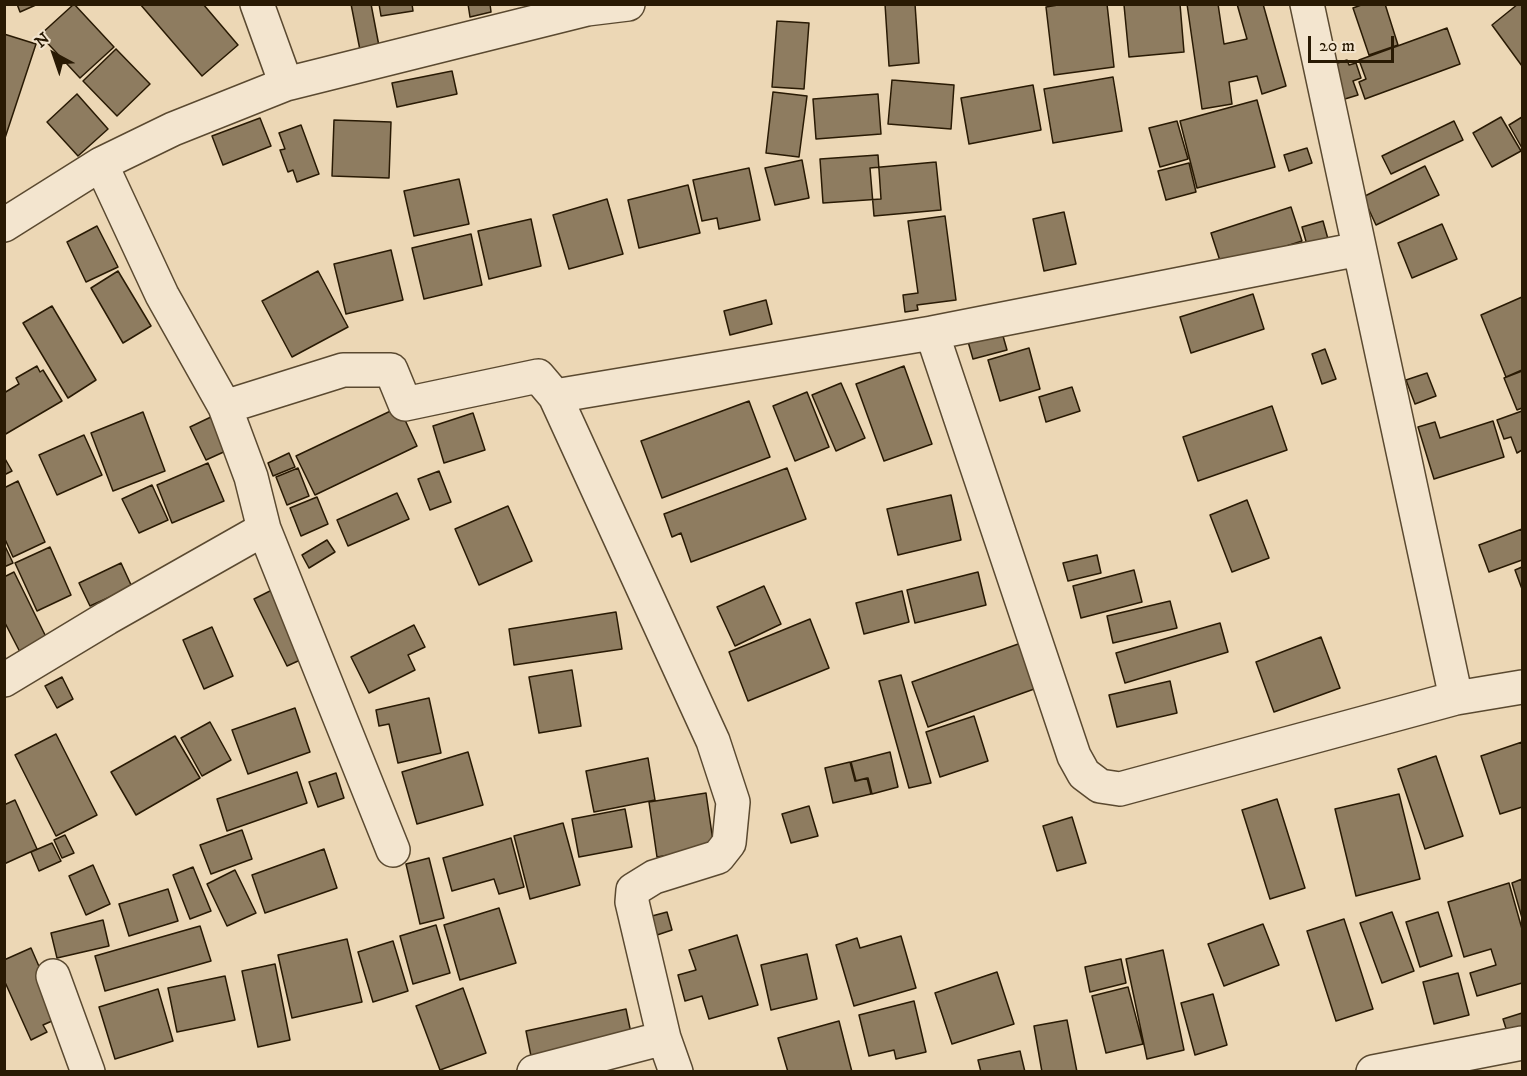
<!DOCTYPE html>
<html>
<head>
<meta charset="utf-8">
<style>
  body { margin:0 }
  #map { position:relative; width:1527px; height:1076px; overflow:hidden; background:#ecd7b5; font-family:"IM FELL DW Pica",serif }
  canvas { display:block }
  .frame { position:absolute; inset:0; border:6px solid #291a04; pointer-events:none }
  .north { position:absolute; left:24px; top:24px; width:60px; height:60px; -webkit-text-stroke:4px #f3e5cf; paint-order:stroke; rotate:320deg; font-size:16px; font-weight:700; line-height:24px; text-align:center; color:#291a04 }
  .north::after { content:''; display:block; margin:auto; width:21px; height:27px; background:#291a04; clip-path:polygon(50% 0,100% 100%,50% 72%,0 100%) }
  .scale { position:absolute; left:1308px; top:36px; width:86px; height:27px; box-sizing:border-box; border:3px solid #291a04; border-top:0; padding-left:8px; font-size:18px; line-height:21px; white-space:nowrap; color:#291a04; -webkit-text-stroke:4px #f3e5cf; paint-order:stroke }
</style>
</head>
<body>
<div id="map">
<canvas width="1527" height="1076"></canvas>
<div class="frame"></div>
<div class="north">N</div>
<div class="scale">20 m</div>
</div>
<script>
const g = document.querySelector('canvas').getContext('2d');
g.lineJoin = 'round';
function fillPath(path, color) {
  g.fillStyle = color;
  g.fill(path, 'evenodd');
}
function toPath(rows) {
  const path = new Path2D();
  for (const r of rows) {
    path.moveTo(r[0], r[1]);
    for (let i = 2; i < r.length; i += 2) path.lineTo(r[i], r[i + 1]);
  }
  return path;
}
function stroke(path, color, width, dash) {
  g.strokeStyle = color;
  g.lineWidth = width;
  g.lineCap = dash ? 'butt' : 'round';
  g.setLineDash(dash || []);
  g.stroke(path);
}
const building = toPath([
  [17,4,38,4,20,12,17,4],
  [74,4,114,47,80,78,40,35,74,4],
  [140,4,203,4,238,45,202,76,140,4],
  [351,4,371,4,379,46,360,50,351,4],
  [379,4,412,4,413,11,381,16,379,4],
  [468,4,490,4,491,12,470,17,468,4],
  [885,4,915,4,919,63,889,66,885,4],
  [1064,4,1107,4,1114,67,1054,75,1046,7,1064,4],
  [1180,4,1184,52,1129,57,1124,5,1180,4],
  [1187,4,1218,4,1224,44,1247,39,1237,4,1263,4,1286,86,1262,94,1257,76,1229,82,1232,104,1202,109,1187,4],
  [1364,4,1385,4,1398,45,1369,55,1353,8,1364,4],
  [1518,4,1522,4,1522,66,1492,25,1518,4],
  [777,21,809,23,804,89,772,87,777,21],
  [1447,28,1460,64,1365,99,1359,82,1366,79,1359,60,1447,28],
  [4,34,36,44,4,141,4,34],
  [116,49,150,84,117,116,83,81,116,49],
  [1347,60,1349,65,1356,63,1361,78,1353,81,1358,95,1335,102,1325,67,1347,60],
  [452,71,457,94,397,107,392,83,452,71],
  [1113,77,1122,131,1053,143,1044,89,1113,77],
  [892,80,954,85,951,129,888,124,892,80],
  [1033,85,1041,130,969,144,961,98,1033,85],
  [773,92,807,96,799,157,766,153,773,92],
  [77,94,108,129,78,156,47,122,77,94],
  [878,94,881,134,816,139,813,99,878,94],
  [1257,100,1275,167,1197,188,1180,121,1257,100],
  [1501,117,1521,151,1492,167,1473,133,1501,117],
  [1522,117,1522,148,1509,125,1522,117],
  [260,118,271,146,223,165,212,136,260,118],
  [334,120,391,122,389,178,332,176,334,120],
  [1177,121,1188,159,1160,167,1149,128,1177,121],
  [1454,121,1463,140,1391,174,1382,156,1454,121],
  [301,125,319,174,297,182,293,170,288,172,280,150,285,149,279,133,301,125],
  [1307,148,1312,163,1289,171,1284,155,1307,148],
  [878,155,881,199,823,203,820,159,878,155],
  [802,160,809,198,775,205,765,168,802,160],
  [936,162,941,210,874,216,870,168,936,162],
  [1189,163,1196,192,1166,200,1158,171,1189,163],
  [1425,166,1439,195,1376,225,1363,197,1425,166],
  [749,168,760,220,719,229,717,218,702,221,693,180,749,168],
  [459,179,469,224,414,236,404,191,459,179],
  [688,185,700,233,639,248,628,200,688,185],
  [607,199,623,254,569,269,553,215,607,199],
  [1291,207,1302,241,1222,267,1211,233,1291,207],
  [1064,212,1076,264,1044,271,1033,219,1064,212],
  [945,216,956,300,917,305,918,310,905,312,903,295,918,293,908,221,945,216],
  [531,219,541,266,489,279,478,231,531,219],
  [1323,221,1328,239,1307,245,1302,227,1323,221],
  [1442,224,1457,259,1412,278,1398,243,1442,224],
  [97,226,118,267,86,282,67,242,97,226],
  [471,234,482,285,424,299,412,248,471,234],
  [391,250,403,300,346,314,334,264,391,250],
  [118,271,151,326,123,343,91,288,118,271],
  [318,271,348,327,292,357,262,301,318,271],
  [1253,294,1264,329,1191,353,1180,317,1253,294],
  [1522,297,1522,370,1506,377,1481,315,1522,297],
  [766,300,772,324,730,335,724,311,766,300],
  [52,306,96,380,68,398,23,323,52,306],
  [1001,329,1007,350,973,359,967,338,1001,329],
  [1029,348,1040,389,1000,401,988,360,1029,348],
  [1325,349,1336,379,1322,384,1312,354,1325,349],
  [37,366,40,372,43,370,62,401,4,435,4,393,19,384,16,378,37,366],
  [904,366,932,444,884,461,856,384,904,366],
  [1522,371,1522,408,1517,410,1504,378,1522,371],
  [1427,373,1436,396,1415,404,1406,380,1427,373],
  [841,383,865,438,836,451,812,395,841,383],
  [1072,387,1080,411,1046,422,1039,397,1072,387],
  [807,392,829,447,795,461,773,406,807,392],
  [749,401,770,457,662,498,641,441,749,401],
  [1272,406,1287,450,1198,481,1183,437,1272,406],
  [399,407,417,446,315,495,296,456,399,407],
  [1522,411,1522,450,1517,453,1511,437,1504,439,1497,420,1522,411],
  [143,412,165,471,113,491,91,433,143,412],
  [473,413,485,450,444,463,433,426,473,413],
  [213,416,228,450,206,460,190,427,213,416],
  [1493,421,1504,457,1434,479,1418,427,1435,422,1440,438,1493,421],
  [84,435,102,475,57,495,39,455,84,435],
  [289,453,295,467,273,476,268,463,289,453],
  [4,457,12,471,4,475,4,457],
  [208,463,224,501,172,523,157,485,208,463],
  [298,468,309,496,287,505,276,477,298,468],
  [787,468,806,519,691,562,681,533,672,537,664,514,787,468],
  [439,471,451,502,430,510,418,479,439,471],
  [18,481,45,542,13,557,4,537,4,488,18,481],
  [152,485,168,520,139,533,122,499,152,485],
  [397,493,409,519,348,546,337,520,397,493],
  [951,495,961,540,898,555,887,509,951,495],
  [317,497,328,524,301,536,290,508,317,497],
  [1247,500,1269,558,1232,572,1210,515,1247,500],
  [508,506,532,561,479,585,455,529,508,506],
  [1522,529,1522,560,1489,572,1479,545,1522,529],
  [327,540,335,552,309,568,302,555,327,540],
  [4,544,13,563,4,567,4,544],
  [50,547,71,595,37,611,15,563,50,547],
  [1097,555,1101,573,1068,581,1063,563,1097,555],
  [121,563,132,587,90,606,79,583,121,563],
  [1522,567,1522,589,1515,570,1522,567],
  [1134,570,1142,602,1081,618,1073,586,1134,570],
  [14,572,48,641,21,654,4,621,4,577,14,572],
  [978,572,986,605,915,623,907,590,978,572],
  [764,586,781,624,735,646,717,607,764,586],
  [276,588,309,656,287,666,254,599,276,588],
  [902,591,909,622,864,634,856,603,902,591],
  [1170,601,1177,628,1113,643,1107,616,1170,601],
  [616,612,622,649,514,665,509,629,616,612],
  [810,619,829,668,748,701,729,652,810,619],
  [1220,623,1228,652,1125,683,1116,653,1220,623],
  [414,625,425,647,408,655,415,670,369,693,351,657,414,625],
  [212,627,233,676,204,689,183,640,212,627],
  [1321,637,1340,688,1274,712,1256,662,1321,637],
  [1021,643,1037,688,928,727,912,682,1021,643],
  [572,670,581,726,539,733,529,677,572,670],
  [901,675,931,783,909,788,879,681,901,675],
  [62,677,73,699,57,708,45,686,62,677],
  [1170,681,1177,713,1117,727,1109,695,1170,681],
  [429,698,441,753,398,763,389,724,379,726,376,710,429,698],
  [295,708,310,752,248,774,232,730,295,708],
  [974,716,988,761,940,777,926,732,974,716],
  [210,722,231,760,202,776,181,738,210,722],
  [56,734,97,815,56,836,15,755,56,734],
  [175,736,200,778,136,815,111,772,175,736],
  [1522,742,1522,807,1500,814,1481,756,1522,742],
  [468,752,483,805,417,824,402,772,468,752],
  [890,752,898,787,872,794,868,778,856,781,851,762,890,752],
  [1436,756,1463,836,1425,849,1398,769,1436,756],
  [648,758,655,800,594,812,586,771,648,758],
  [850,762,855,781,867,778,871,794,833,803,825,768,850,762],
  [297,772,307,803,227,831,217,799,297,772],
  [336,773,344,798,318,807,309,782,336,773],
  [706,793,714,848,657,857,649,802,706,793],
  [1399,794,1420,879,1356,896,1335,809,1399,794],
  [1277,799,1305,888,1270,899,1242,810,1277,799],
  [15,800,37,849,4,864,4,805,15,800],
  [809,806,818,836,791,843,782,814,809,806],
  [625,809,632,847,579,857,572,819,625,809],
  [1072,817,1086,863,1057,871,1043,826,1072,817],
  [563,823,580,885,530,899,514,836,563,823],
  [242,830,252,859,211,874,200,845,242,830],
  [65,835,74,853,62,858,54,840,65,835],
  [511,838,524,887,499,894,494,879,452,891,443,858,511,838],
  [52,843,61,861,39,871,31,852,52,843],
  [324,849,337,888,265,913,252,875,324,849],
  [429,858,444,918,420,924,406,864,429,858],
  [93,865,110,904,86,915,69,876,93,865],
  [193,867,211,911,190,919,173,875,193,867],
  [235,870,256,913,227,926,207,884,235,870],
  [1522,879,1522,918,1512,883,1522,879],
  [1509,883,1522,929,1522,983,1477,996,1470,973,1496,965,1491,949,1464,957,1448,902,1509,883],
  [168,889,178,921,129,936,119,904,168,889],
  [499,908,516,963,460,980,444,925,499,908],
  [667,912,672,930,657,935,652,916,667,912],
  [1392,912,1414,971,1382,983,1360,923,1392,912],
  [1438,912,1452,956,1420,967,1406,922,1438,912],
  [1344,919,1373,1009,1336,1021,1307,931,1344,919],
  [103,920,109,946,57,958,51,933,103,920],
  [1263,924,1279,965,1224,986,1208,944,1263,924],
  [436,925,450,973,413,984,400,936,436,925],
  [200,926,211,961,105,991,95,956,200,926],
  [737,935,758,1005,709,1019,702,996,685,1001,678,975,696,970,689,950,737,935],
  [901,936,916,988,854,1006,836,945,857,938,860,948,901,936],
  [347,939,362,1002,292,1018,278,955,347,939],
  [393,941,408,991,373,1002,358,952,393,941],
  [31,948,61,1017,43,1025,47,1032,31,1040,4,980,4,960,31,948],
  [1163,950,1184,1050,1147,1059,1126,959,1163,950],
  [807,954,817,999,771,1010,761,965,807,954],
  [1121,959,1126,983,1090,992,1085,967,1121,959],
  [275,964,290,1040,258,1047,242,971,275,964],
  [997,972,1014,1024,952,1044,935,993,997,972],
  [1458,973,1469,1015,1434,1024,1423,982,1458,973],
  [225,976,235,1020,177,1032,168,988,225,976],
  [1128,987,1143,1044,1106,1053,1092,996,1128,987],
  [463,988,486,1053,440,1070,416,1006,463,988],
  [158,989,173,1041,115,1059,99,1007,158,989],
  [1213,994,1227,1045,1195,1055,1181,1003,1213,994],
  [914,1001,926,1052,896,1059,894,1050,869,1056,859,1015,914,1001],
  [626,1009,631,1033,531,1056,526,1031,626,1009],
  [1522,1013,1522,1030,1508,1035,1503,1019,1522,1013],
  [1067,1020,1077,1072,1042,1072,1034,1026,1067,1020],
  [839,1021,852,1072,788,1072,778,1038,839,1021],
  [1020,1051,1025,1072,981,1072,978,1060,1020,1051]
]);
fillPath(building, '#8e7c60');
stroke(building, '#291a04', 1.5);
const minor = toPath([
  [257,4,286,84],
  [1307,4,1456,698],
  [101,164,162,295,225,407,251,477,264,529,393,850],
  [4,225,101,164,173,129,286,84,587,9,628,4],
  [1359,249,932,333,1074,756,1084,774,1100,786,1120,789,1456,698,1522,687],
  [555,396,932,333],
  [225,407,343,370,391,370,405,404,538,376,555,396,713,741,733,802,729,843,718,857,654,877,633,890,632,902,664,1038,676,1072],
  [4,680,107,618,264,529],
  [53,976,88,1072],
  [534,1072,664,1038],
  [1373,1072,1522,1043]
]);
stroke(minor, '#5a4930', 36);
stroke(minor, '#f3e5cf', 33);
</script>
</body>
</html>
